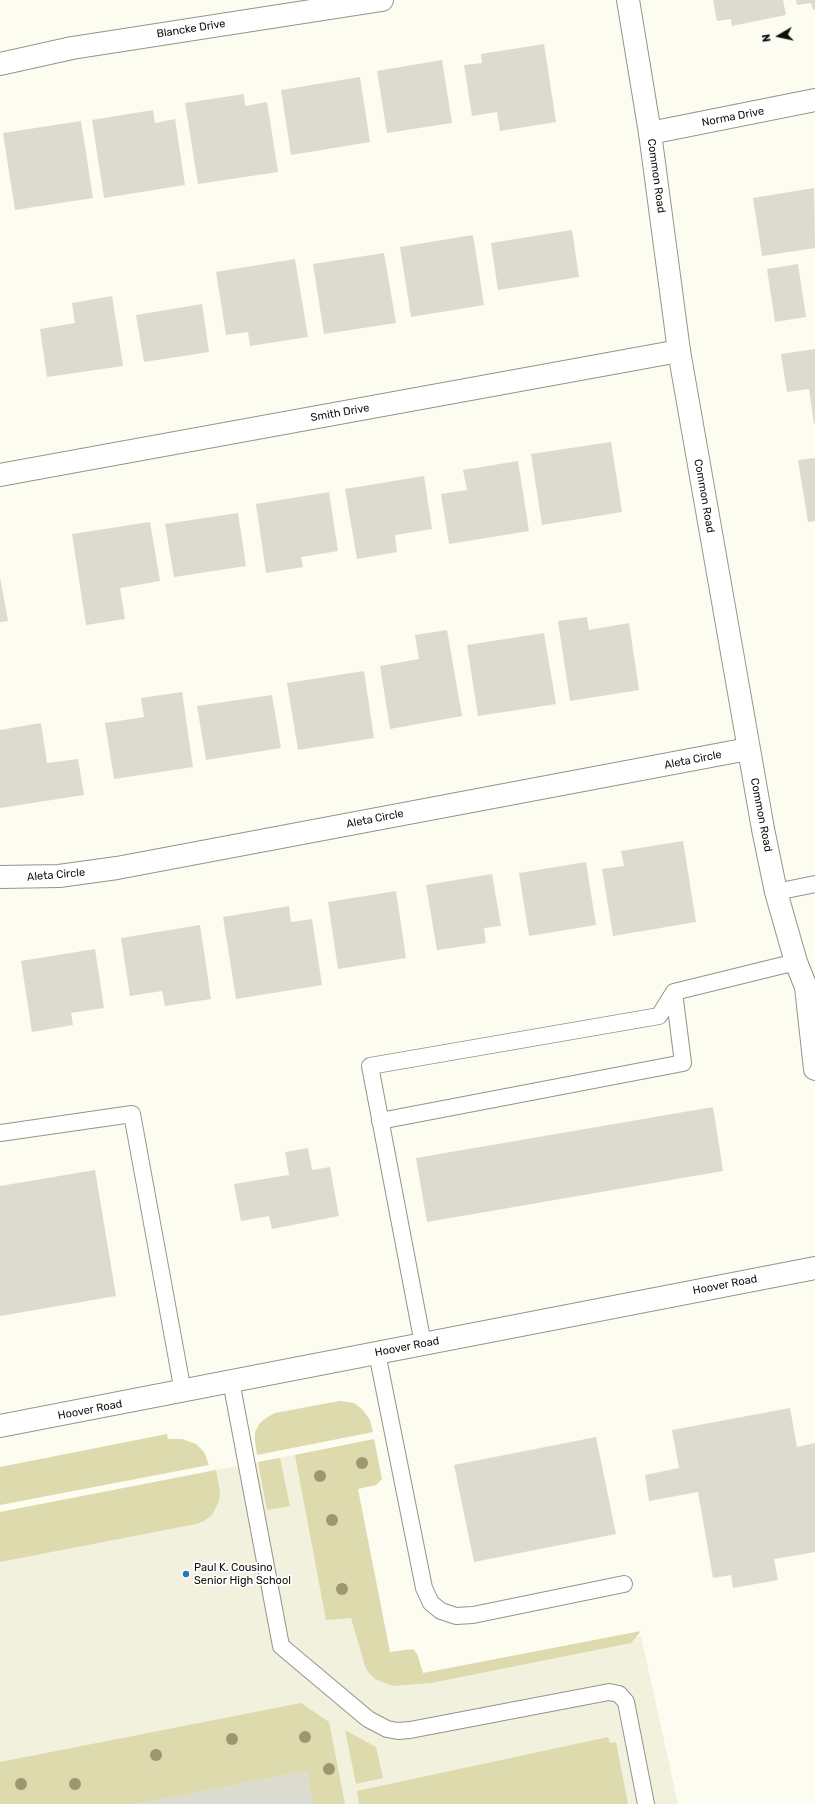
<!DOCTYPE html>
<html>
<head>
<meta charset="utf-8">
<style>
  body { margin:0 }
  #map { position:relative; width:815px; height:1804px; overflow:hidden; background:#fcfcf0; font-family:Rubik,sans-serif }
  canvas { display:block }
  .north { position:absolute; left:759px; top:16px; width:40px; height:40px; -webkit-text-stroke:3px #fff; paint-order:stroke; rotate:261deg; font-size:11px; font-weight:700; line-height:16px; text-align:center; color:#0f0f0b }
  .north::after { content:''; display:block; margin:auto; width:14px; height:18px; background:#0f0f0b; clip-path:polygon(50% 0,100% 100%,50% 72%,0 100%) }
</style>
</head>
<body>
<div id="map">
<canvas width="815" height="1804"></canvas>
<div class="north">N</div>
</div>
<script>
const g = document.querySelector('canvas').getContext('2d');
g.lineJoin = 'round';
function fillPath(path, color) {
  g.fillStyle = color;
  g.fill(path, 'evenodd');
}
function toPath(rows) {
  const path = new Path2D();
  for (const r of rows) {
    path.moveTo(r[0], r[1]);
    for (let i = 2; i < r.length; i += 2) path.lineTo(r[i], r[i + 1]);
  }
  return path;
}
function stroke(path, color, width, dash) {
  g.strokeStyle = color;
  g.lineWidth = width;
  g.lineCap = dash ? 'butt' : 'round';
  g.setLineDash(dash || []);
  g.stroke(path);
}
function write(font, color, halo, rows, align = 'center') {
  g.font = font + ' Rubik,sans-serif';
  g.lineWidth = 3.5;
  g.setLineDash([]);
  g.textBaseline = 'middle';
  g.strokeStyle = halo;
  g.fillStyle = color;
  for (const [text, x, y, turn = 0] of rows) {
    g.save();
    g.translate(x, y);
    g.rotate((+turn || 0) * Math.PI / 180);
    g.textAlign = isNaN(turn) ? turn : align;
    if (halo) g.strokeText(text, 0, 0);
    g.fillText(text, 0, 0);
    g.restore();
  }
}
fillPath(toPath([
  [346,1445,394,1683,641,1636,678,1804,0,1804,0,1512]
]), '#f2f1de');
fillPath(toPath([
  [339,1401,354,1403,363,1410,370,1420,373,1432,257,1455,255,1441,255,1432,259,1424,266,1418,275,1413],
  [167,1434,168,1439,182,1439,196,1444,204,1452,209,1465,0,1505,0,1467],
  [374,1439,382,1479,376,1485,358,1489,390,1652,413,1649,417,1654,423,1673,641,1631,631,1643,431,1683,393,1686,375,1679,369,1673,365,1666,351,1618,326,1620,295,1455],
  [280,1458,290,1506,267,1510,258,1462],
  [216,1470,220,1492,219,1501,212,1515,204,1521,196,1524,0,1562,0,1512],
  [301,1703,329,1722,345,1804,313,1804,306,1771,136,1804,0,1804,0,1762],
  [345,1730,376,1747,383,1778,356,1784],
  [608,1737,610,1743,616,1742,628,1804,359,1804,357,1791]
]), '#dddaae');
fillPath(toPath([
  [713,0,783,0,786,15,732,26,731,19,717,21],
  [796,0,815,0,815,9,813,10,811,3,797,5],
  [544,44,556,122,500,131,497,112,472,116,464,65,482,63,481,54],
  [442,60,452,123,387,133,377,71],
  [360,77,370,142,291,155,281,90],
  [244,94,245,106,267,102,278,172,198,184,185,103],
  [153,110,155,123,175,119,185,185,104,198,92,120],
  [81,121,93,198,15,210,3,133],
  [814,188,815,248,762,256,753,198],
  [572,230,579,277,498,290,491,243],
  [473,235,484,305,411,317,400,247],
  [384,253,396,323,324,334,313,264],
  [295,259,308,337,250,346,248,332,226,335,216,272],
  [798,264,806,317,775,322,767,269],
  [112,296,123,366,47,377,40,329,75,323,72,303],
  [202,304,209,352,144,362,136,315],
  [815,349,815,424,814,424,809,389,787,392,781,354],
  [611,442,622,512,542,525,531,454],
  [815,458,815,521,808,522,798,460],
  [518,461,529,531,449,544,441,494,467,490,463,470],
  [424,476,432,529,395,535,397,552,357,559,345,489],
  [329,492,338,551,301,557,303,567,266,573,256,504],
  [238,513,246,566,174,577,165,524],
  [150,522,160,581,120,588,125,619,86,625,72,534],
  [0,577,8,621,0,622],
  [587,617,589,630,629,623,639,690,570,701,558,621],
  [447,630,462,716,390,729,380,666,419,659,415,635],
  [544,633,556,704,478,716,467,645],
  [364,671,374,738,298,750,287,683],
  [182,692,193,767,114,779,105,723,144,717,141,698],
  [272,695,281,748,206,760,197,706],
  [41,723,47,763,78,759,84,795,0,808,0,730],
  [683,841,696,922,613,936,602,869,624,866,621,851],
  [586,862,596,925,529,936,519,873],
  [492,874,501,926,484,928,486,943,437,950,426,885],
  [396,891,406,958,338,969,328,902],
  [289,906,291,922,312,919,322,985,236,999,223,917],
  [200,925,211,999,165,1006,162,991,130,996,121,938],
  [95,949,104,1008,71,1013,73,1025,32,1032,21,961],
  [713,1107,723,1171,427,1222,416,1158],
  [308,1148,312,1170,330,1167,339,1216,272,1229,269,1216,241,1221,234,1184,289,1175,285,1152],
  [95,1170,116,1296,0,1316,0,1186],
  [790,1408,797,1447,815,1443,815,1552,774,1559,778,1580,733,1588,731,1575,713,1578,698,1492,649,1501,645,1475,679,1468,672,1430],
  [596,1437,616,1534,474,1562,454,1465],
  [306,1771,313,1804,141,1804,140,1803]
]), '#dcdbd0');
const lane = toPath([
  [776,892,815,884],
  [380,1121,683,1063,674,992],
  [0,1133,132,1114,183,1392],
  [423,1344,370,1066,659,1016,674,992,796,962],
  [377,1353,424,1588,431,1603,441,1611,456,1616,473,1615,624,1584],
  [231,1381,281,1646,368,1719,387,1729,398,1731,410,1730,609,1692,619,1694,626,1702,646,1804]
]);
const street = toPath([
  [0,64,72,48,382,0],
  [650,133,815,100],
  [0,475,679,351],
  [0,877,59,876,117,868,748,749]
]);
const secondary = toPath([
  [628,0,650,133,679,351,763,829,776,892,796,962,806,987,815,1001],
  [806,987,815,1069],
  [0,1426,815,1268]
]);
stroke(lane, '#949489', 18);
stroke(street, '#949489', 24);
stroke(secondary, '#949489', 24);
stroke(lane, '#fff', 16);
stroke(street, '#fff', 22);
stroke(secondary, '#fff', 22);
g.fillStyle = '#9c986d';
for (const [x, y] of [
  [362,1463],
  [320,1476],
  [332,1520],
  [342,1589],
  [305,1737],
  [232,1739],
  [156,1755],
  [329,1769],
  [21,1784],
  [75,1784]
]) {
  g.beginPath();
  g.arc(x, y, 6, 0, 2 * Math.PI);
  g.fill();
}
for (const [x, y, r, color] of [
  [186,1574,4,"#2b72c3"]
]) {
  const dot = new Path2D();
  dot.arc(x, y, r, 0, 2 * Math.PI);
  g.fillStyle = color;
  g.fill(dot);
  stroke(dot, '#fff', 1.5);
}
write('11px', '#0f0f0b', '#fff', [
  ["Blancke Drive",191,29,-9],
  ["Norma Drive",733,117,-11],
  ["Common Road",656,176,82],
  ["Smith Drive",340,413,-10],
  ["Common Road",704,496,80],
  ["Aleta Circle",693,760,-11],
  ["Common Road",761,815,79],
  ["Aleta Circle",375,819,-11],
  ["Aleta Circle",56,875,-5],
  ["Hoover Road",725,1285,-11],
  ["Hoover Road",407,1347,-11],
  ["Hoover Road",90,1410,-11]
]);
write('11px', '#0f0f0b', '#fff', [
  ["Paul K. Cousino",194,1568],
  ["Senior High School",194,1581]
], 'left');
</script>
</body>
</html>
